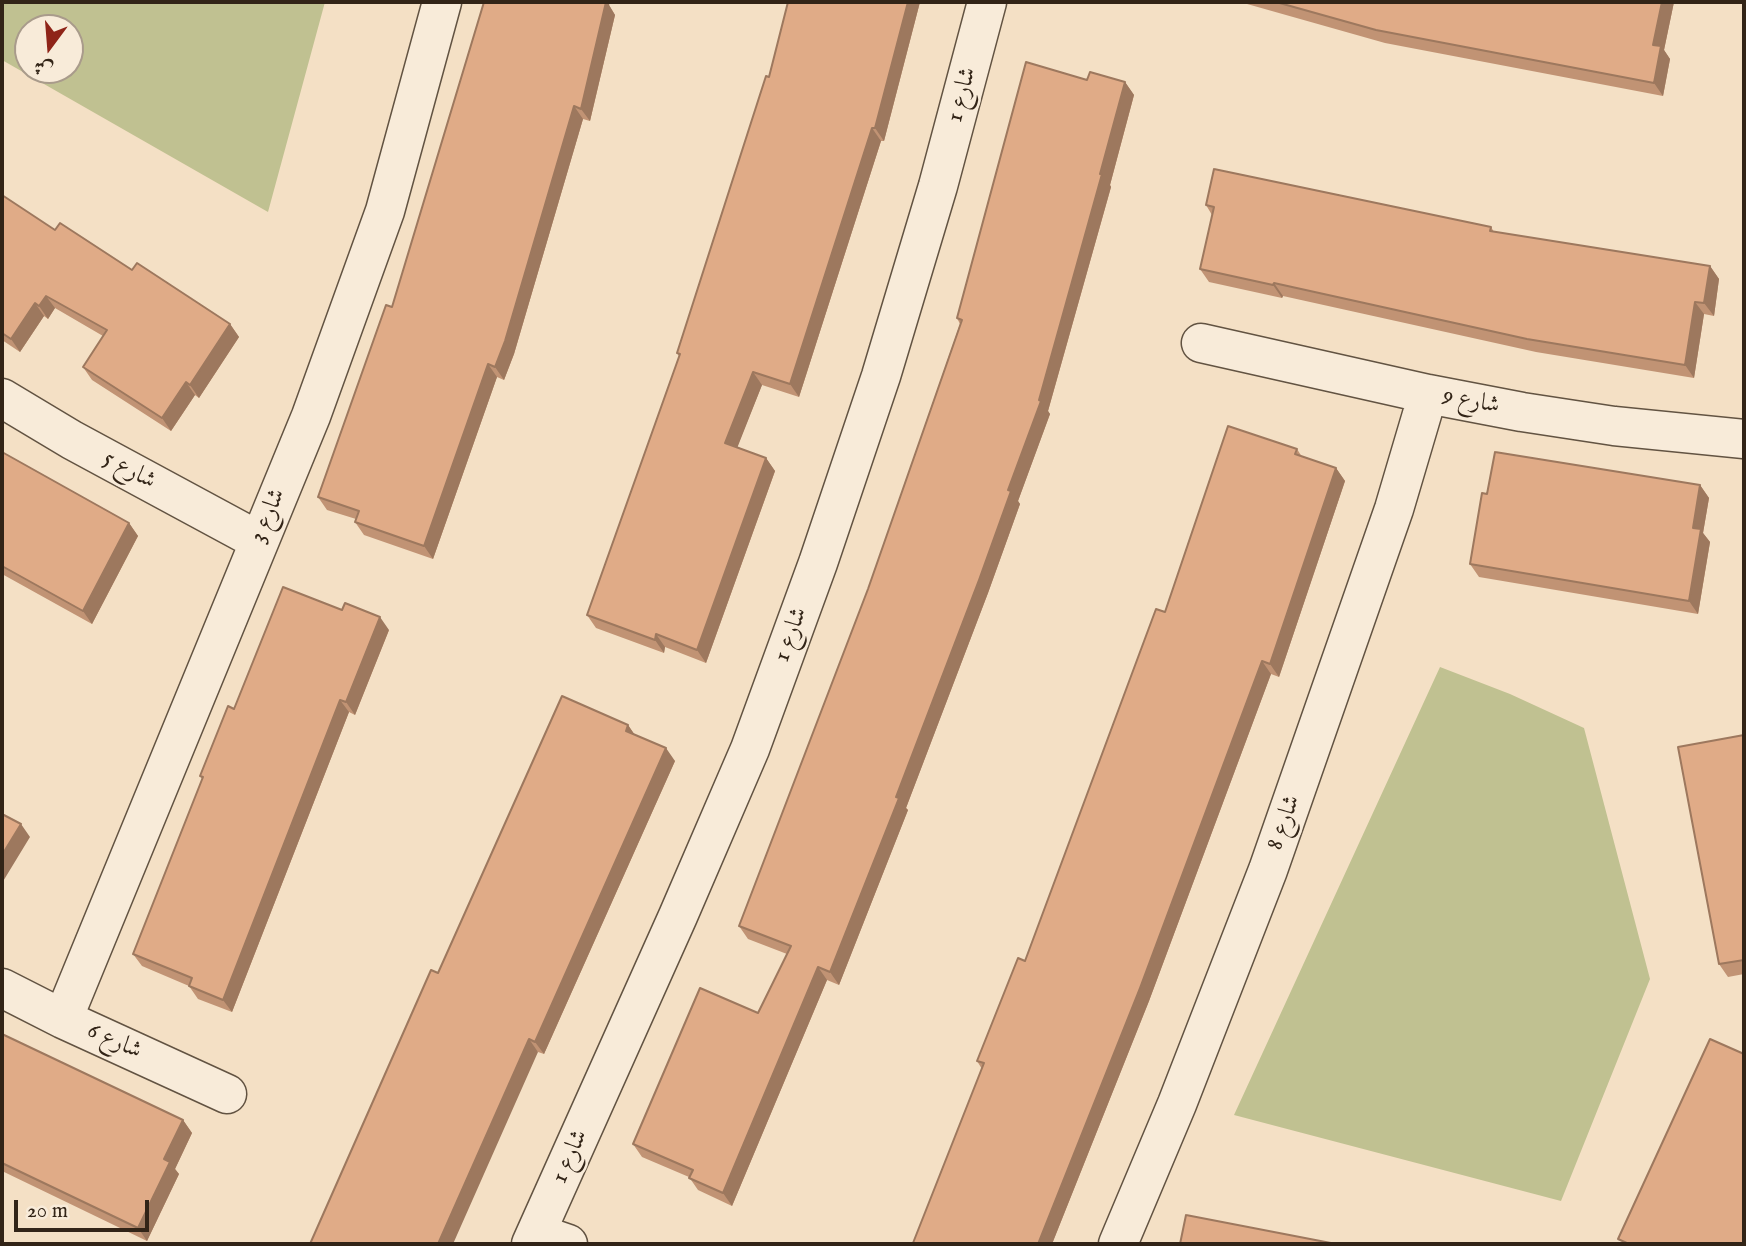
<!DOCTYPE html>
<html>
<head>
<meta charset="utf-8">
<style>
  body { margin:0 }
  #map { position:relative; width:1746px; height:1246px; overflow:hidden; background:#f4e0c5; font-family:"IM FELL English",Amiri,serif }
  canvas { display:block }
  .frame { position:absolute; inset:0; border:4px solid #322417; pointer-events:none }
  .north { position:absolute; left:14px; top:14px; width:70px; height:70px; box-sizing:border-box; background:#f8ebd9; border:2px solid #a99b8b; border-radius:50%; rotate:196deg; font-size:19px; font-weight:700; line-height:28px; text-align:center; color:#322417 }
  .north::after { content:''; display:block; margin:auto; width:24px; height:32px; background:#8f2418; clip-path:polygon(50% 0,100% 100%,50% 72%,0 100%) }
  .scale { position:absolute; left:14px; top:1200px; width:135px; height:32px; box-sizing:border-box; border:4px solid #322417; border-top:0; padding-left:9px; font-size:21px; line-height:24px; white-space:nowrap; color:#322417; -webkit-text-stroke:5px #f8ebd9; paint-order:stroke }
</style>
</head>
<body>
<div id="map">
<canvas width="1746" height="1246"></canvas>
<div class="frame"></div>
<div class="north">ش</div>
<div class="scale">20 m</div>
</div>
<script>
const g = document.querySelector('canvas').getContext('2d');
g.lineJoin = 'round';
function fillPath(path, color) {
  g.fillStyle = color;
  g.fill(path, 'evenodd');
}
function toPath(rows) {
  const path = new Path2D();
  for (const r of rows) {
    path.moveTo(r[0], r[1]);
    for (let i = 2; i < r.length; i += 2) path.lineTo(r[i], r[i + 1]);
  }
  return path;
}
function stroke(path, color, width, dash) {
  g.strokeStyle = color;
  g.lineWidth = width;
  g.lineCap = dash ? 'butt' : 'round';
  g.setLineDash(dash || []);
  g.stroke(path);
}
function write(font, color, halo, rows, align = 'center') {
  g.font = font + ' "IM FELL English",Amiri,serif';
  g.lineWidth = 5;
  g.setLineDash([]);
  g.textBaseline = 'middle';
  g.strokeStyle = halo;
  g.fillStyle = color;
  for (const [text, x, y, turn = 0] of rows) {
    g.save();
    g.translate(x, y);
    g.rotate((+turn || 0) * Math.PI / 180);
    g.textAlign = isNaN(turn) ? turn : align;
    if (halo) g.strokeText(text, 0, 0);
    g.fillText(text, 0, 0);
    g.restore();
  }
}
fillPath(toPath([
  [2,2,325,2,268,212,2,60],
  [28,28,70,28,70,70,28,70],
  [1440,667,1510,694,1584,728,1650,979,1561,1201,1234,1115]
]), '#c0c191');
const minor = toPath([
  [1201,343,1428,394,1522,412,1614,426,1744,439],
  [2,398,72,440,259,541],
  [2,988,63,1019,227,1094],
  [63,1019,311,416,385,211,442,2],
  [536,1233,568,1244],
  [531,1244,678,916,750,749,818,563,881,376,938,186,987,2],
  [1118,1244,1177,1104,1268,870,1394,509,1428,394]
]);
stroke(minor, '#625342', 41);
stroke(minor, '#f8ebd9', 38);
fillPath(toPath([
  [788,2,920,2,884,141,881,141,799,397,762,385,737,447,766,458,775,471,706,663,665,647,664,653,596,628,587,615,679,356,677,353,769,77],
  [1240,2,1674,2,1664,50,1670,59,1663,96,1385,43],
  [609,5,615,15,590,121,583,119,514,354,504,380,497,377,433,559,364,535,355,522,356,519,327,510,318,497,392,307],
  [1087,80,1125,82,1134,95,1110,185,1111,187,1048,411,1050,414,1018,501,1020,504,988,593,906,808,908,810,839,985,827,980,732,1206,698,1190,689,1177,642,1157,633,1144,758,1013,787,954,748,939,739,926,868,589,960,324,957,318],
  [2,195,55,230,132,270,230,324,239,337,199,398,195,395,171,431,92,380,83,367,103,336,55,308,48,319,44,316,20,352,2,340],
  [1206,205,1491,227,1494,232,1710,266,1719,279,1714,316,1704,314,1694,378,1536,352,1283,296,1282,298,1209,282,1200,269,1212,215],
  [1297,449,1302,457,1336,468,1345,481,1279,677,1271,674,1149,1001,1052,1244,914,1244,913,1243,982,1069,977,1061,1025,961],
  [2,452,129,523,138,536,92,624,2,574],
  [1700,485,1709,498,1703,533,1710,542,1698,614,1479,577,1470,564,1487,494],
  [389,630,355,715,349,712,232,1012,198,999,189,986,142,966,133,954,202,779,200,776,234,709],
  [628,725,634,734,675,761,544,1054,538,1052,438,973],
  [1744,735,1744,974,1728,977,1719,964],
  [2,1034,183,1120,192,1133,175,1169,179,1174,147,1241,2,1171]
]), '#c19374');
fillPath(toPath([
  [600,2,610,2,609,5,615,15,590,121,581,109],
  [908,2,920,2,884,141,875,128],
  [1662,2,1674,2,1664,50,1670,59,1663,96,1654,83,1653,45],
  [1125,82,1134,95,1110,185,1111,187,1048,411,1050,414,1018,501,1020,504,988,593,906,808,908,810,839,985,830,972,896,797,1008,490,1039,400],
  [574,106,583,119,514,354,504,380,495,367],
  [872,128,881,141,799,397,790,384],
  [1710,266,1719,279,1714,316,1704,303],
  [1274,283,1283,296,1282,298,1273,285],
  [46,296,55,308,48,319,39,306],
  [1695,302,1704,314,1694,378,1685,365],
  [35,303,44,316,20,352,11,339],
  [230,324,239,337,199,398,190,385],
  [488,364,497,377,433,559,424,546],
  [753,372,762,385,734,456,725,443],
  [186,382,195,395,171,431,162,418],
  [766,458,775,471,706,663,697,650],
  [1336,468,1345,481,1279,677,1270,664],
  [1700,485,1709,498,1703,533,1710,542,1698,614,1689,601,1693,528],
  [129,523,138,536,92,624,83,611],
  [380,617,389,630,355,715,346,702],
  [656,634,665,647,664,653,655,640],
  [1262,661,1271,674,1149,1001,1052,1244,1038,1244],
  [340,700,349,712,232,1012,223,1000],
  [628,725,637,738,626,731],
  [666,748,675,761,544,1054,535,1042],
  [21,824,30,837,2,883,2,855],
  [818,967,827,980,732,1206,723,1193],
  [529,1039,538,1052,453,1244,438,1244],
  [183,1120,192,1133,175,1169,179,1174,147,1241,138,1228,164,1159]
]), '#9d785e');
const building = toPath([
  [484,2,606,2,581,109,574,106,505,341,495,367,488,364,424,546,355,522,359,511,318,497,386,305,392,307,484,2],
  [788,2,908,2,875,128,872,128,790,384,753,372,725,443,766,458,697,650,656,634,655,640,587,615,680,354,677,353,766,76,769,77,788,2],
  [1276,2,1662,2,1653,45,1661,46,1654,83,1376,30,1276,2],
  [1026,62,1087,80,1090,72,1125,82,1100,174,1102,174,1039,400,1041,401,1008,490,1011,491,979,580,896,797,899,798,830,972,818,967,723,1193,689,1178,693,1170,633,1144,700,988,758,1013,791,946,739,926,868,589,962,320,957,318,1026,62],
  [1214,169,1491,227,1490,231,1710,266,1704,303,1695,302,1685,365,1527,339,1274,283,1273,285,1200,269,1214,207,1206,205,1214,169],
  [2,195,55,230,60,223,132,270,137,263,230,324,190,385,186,382,162,418,83,367,107,330,46,296,39,306,35,303,11,339,2,333,2,195],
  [1228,426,1297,449,1295,454,1336,468,1270,664,1262,661,1140,988,1038,1244,917,1244,913,1243,984,1063,977,1061,1018,958,1025,961,1156,609,1165,612,1228,426],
  [2,452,129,523,83,611,2,566,2,452],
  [1495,452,1700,485,1693,528,1701,529,1689,601,1470,564,1482,493,1487,494,1495,452],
  [283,587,342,610,345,603,380,617,346,702,340,700,223,1000,189,986,192,978,133,954,203,777,200,776,228,706,234,709,283,587],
  [562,696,628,725,626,731,666,748,535,1042,529,1039,438,1244,310,1244,431,970,438,973,562,696],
  [1744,735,1744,960,1719,964,1678,747,1744,735],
  [2,814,21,824,2,855,2,814],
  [2,1034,183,1120,164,1159,170,1162,138,1228,2,1163,2,1034],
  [1710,1039,1744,1054,1744,1242,1743,1244,1629,1244,1618,1239,1710,1039],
  [1186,1215,1336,1244,1180,1244,1186,1215]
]);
fillPath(building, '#e0ab87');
stroke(building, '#9d785e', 2);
write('24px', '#322417', '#f8ebd9', [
  ["شارع 1",963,95,-75],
  ["شارع 9",1471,402,11],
  ["شارع 5",129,471,28],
  ["شارع 3",269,516,-67],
  ["شارع 1",792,635,-70],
  ["شارع 8",1285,823,-70],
  ["شارع 6",114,1042,24],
  ["شارع 1",571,1157,-66]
]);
</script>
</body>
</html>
